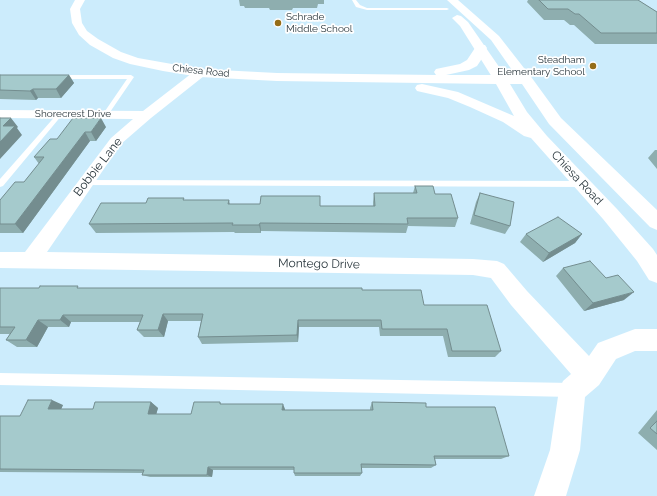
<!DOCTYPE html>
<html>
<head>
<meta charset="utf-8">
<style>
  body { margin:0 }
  canvas { display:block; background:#ccecfc }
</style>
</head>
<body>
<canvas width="657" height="496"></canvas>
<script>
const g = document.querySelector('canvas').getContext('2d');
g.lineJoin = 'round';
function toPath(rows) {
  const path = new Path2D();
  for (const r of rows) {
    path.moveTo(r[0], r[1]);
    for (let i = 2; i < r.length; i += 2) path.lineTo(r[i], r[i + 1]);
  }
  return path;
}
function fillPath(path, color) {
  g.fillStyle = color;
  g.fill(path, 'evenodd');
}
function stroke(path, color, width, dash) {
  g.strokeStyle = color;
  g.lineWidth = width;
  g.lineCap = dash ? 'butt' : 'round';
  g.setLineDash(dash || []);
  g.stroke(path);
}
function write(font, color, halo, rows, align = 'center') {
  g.font = font + ' Raleway,sans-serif';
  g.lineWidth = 3.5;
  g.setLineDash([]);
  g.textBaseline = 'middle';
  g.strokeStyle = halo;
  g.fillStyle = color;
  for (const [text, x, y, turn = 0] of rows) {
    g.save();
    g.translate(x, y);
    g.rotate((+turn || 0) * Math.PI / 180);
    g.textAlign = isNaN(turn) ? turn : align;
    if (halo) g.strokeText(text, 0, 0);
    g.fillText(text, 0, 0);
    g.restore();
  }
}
fillPath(toPath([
  [352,0,356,0,360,5,367,8,447,8,449,9,447,10,367,10,356,7,352,0],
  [131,75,134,77,108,115,106,116,103,114,127,79,57,79,54,77,57,75,131,75],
  [60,112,62,113,62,115,3,186,0,187,0,179,58,113,60,112],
  [84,180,583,181,587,184,583,187,81,185,80,183,84,180],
  [0,373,572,383,577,385,579,390,577,395,572,397,0,385,0,373]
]), '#fff');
fillPath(toPath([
  [200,69,204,70,206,73,204,76,151,118,121,144,47,252,473,259,497,261,504,264,527,291,589,356,598,343,635,329,657,329,657,351,635,351,616,359,599,385,585,397,580,450,566,496,534,496,550,450,559,390,563,381,571,374,511,305,491,278,473,275,0,268,0,252,25,252,111,138,133,119,0,118,0,110,143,111,196,70,200,69]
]), '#fff');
fillPath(toPath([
  [447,0,458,0,499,36,531,77,529,80,519,80,491,40,447,0],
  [457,15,461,16,468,22,504,74,502,77,492,77,460,26,452,18,457,15]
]), '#fff');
fillPath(toPath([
  [75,0,85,0,80,9,82,23,87,31,98,39,121,52,138,58,200,69,277,73,436,75,434,72,436,69,460,64,467,60,477,45,485,45,487,48,483,57,477,66,469,70,446,75,491,75,492,71,497,70,502,71,505,76,518,76,524,73,529,74,561,118,657,210,657,230,650,227,549,124,522,84,510,84,527,112,547,136,617,209,653,249,657,255,657,283,649,280,637,261,603,219,531,138,524,136,503,122,470,107,448,98,417,91,415,88,417,85,422,84,458,92,514,116,496,84,277,81,200,77,163,71,130,64,113,58,90,45,79,35,72,23,70,9,75,0]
]), '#fff');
fillPath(toPath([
  [239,0,324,0,324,4,318,4,317,8,293,8,292,10,270,10,269,8,245,8,244,6,240,6],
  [528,0,638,0,657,12,657,44,595,44,574,25,570,25,564,20,544,20,527,2],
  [0,75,69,75,74,83,61,98,38,98,36,100,0,99],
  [106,127,96,141,90,141,23,233,0,233,0,200,24,182,39,164,34,157,57,139],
  [655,150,657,150,657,169,648,158],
  [415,186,435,194,458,218,455,227,408,226,406,233,261,231,261,233,235,233,234,232,96,233,89,224,146,203,185,200,229,200,230,204,320,206,373,206,373,202,374,193,413,193],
  [480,193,510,226,505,234,470,224,476,202],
  [526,234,582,234,575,243,543,262,520,242],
  [563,268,624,300,584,311,556,276],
  [0,288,362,290,424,305,501,351,495,357,448,357,443,336,380,336,379,327,299,327,298,342,202,344,198,337,201,321,168,321,164,337,144,337,137,330,140,322,71,322,69,327,48,327,37,347,17,347,6,340,10,334,0,334],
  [151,402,158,408,156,414,191,414,220,402,221,404,285,409,285,410,370,410,370,408,372,402,426,407,509,456,501,459,435,459,436,465,431,468,361,468,362,473,360,476,295,476,294,473,294,470,213,470,212,477,150,477,142,475,143,473,0,472,0,416,20,416,63,405,61,409,93,409],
  [657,410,657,450,638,433]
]), '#8eaeaf');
fillPath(toPath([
  [69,75,74,83,61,98,56,89],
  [33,89,38,98,36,100,30,91],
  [11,118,18,127,17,128,22,135,0,159,0,142,3,126],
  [101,118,106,127,96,141,91,132],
  [85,132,90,141,23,233,15,224],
  [260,223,261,231,261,233,259,225],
  [582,234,575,243,543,262,549,253],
  [634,292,624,300,584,311,593,303],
  [163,314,168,321,164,337,158,330],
  [63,315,71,322,69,327,60,320],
  [38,320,48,327,37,347,26,340],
  [298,320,299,327,298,342,297,335],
  [52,400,63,405,59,414,48,409],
  [151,402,158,408,155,419,148,414],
  [283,404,285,409,284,415,282,410],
  [208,467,213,470,212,477,207,475]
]), '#748d8f');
const building = toPath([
  [539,0,638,0,657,12,657,33,601,33,579,14,575,14,568,9,548,9,539,0],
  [0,75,69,75,56,89,33,89,30,91,0,90,0,75],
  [0,118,11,118,3,126,15,126,0,142,0,118],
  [73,118,101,118,91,132,85,132,15,224,0,224,0,200,15,182,24,182,44,157,34,157,50,139,57,139,73,118],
  [415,186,433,186,435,194,451,194,458,218,407,218,408,224,260,223,259,225,232,225,233,223,89,224,101,203,146,203,148,198,184,198,183,200,229,200,228,204,260,204,261,196,320,196,320,206,375,206,374,193,417,193,415,186],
  [480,193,514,202,510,226,474,215,480,193],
  [558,217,582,234,549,253,526,234,558,217],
  [590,261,606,278,618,275,634,292,593,303,563,268,590,261],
  [40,286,78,286,77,288,362,288,362,290,421,290,424,305,487,305,501,351,452,351,447,329,382,329,381,320,298,320,297,335,198,337,203,314,163,314,158,330,137,330,143,315,63,315,60,320,38,320,26,340,6,340,15,327,0,327,0,288,39,288,40,286],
  [28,400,52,400,48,409,93,409,95,402,151,402,148,414,191,414,194,402,220,402,220,404,283,404,282,410,373,410,372,402,426,403,426,407,495,407,509,456,434,456,436,465,361,464,362,473,294,473,294,467,208,467,207,475,142,475,144,470,0,469,0,416,20,416,28,400],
  [657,421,657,434,650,428,657,421]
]);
fillPath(building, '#a5cacc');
stroke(building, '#748d8f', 1);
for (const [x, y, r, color] of [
  [278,23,4,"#956d17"],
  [593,66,4,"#956d17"]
]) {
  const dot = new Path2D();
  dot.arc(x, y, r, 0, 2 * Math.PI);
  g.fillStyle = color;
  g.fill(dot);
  stroke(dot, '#fff', 1.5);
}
write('10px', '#2a373d', '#fff', [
  ["Schrade",286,17],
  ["Middle School",286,29],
  ["Steadham",585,60,"right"],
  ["Elementary School",585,72,"right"]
], 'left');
write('10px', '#2a373d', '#fff', [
  ["Chiesa Road",201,71,6],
  ["Shorecrest Drive",73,114]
]);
write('12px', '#2a373d', '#fff', [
  ["Bobbie Lane",98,167,-52],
  ["Chiesa Road",577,178,47],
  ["Montego Drive",319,264,1]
]);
</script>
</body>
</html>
